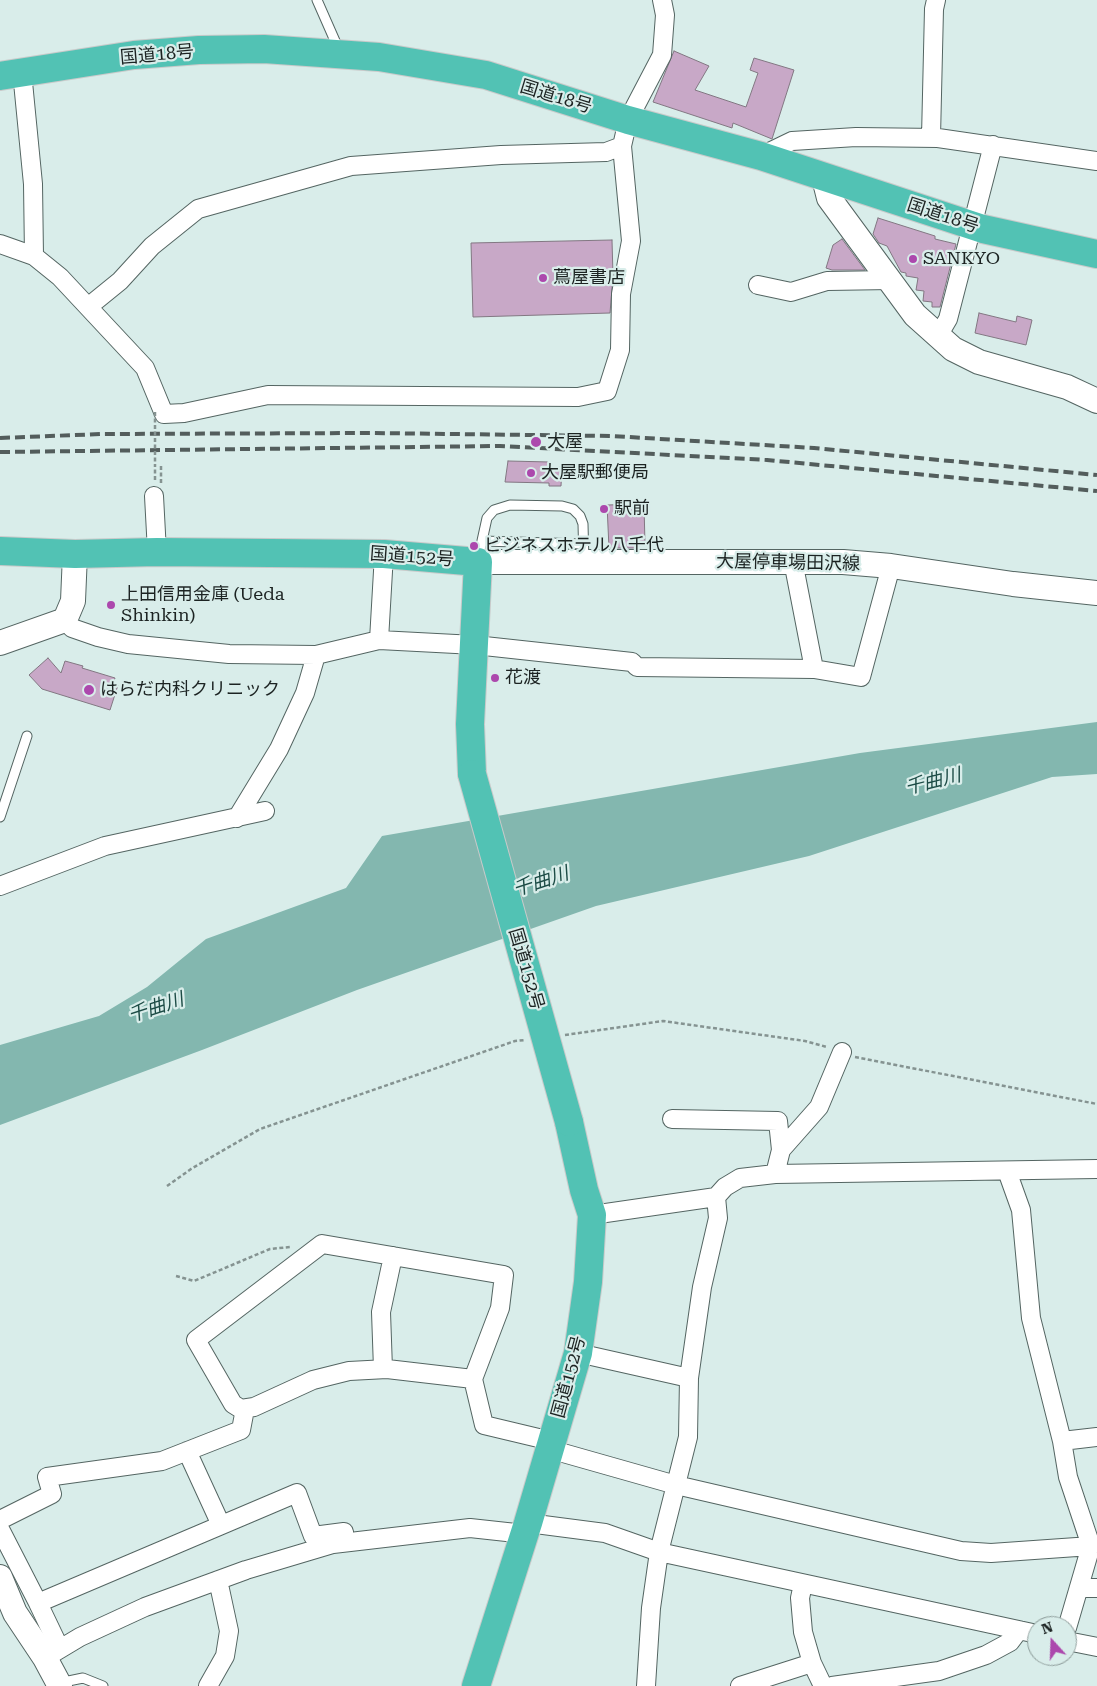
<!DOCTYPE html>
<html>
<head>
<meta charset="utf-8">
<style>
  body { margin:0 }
  #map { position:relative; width:1097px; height:1686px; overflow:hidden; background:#d9edea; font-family:"Roboto Serif",serif }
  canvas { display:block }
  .north { position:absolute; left:1027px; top:1616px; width:50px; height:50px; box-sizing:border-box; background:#d9edea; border:1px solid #8d9c9a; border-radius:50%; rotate:340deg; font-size:14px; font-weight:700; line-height:20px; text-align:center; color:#1c2322 }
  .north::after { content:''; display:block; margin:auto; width:18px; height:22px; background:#ac48ad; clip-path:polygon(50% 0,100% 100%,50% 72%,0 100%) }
</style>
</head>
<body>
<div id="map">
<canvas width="1097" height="1686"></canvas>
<div class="north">N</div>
</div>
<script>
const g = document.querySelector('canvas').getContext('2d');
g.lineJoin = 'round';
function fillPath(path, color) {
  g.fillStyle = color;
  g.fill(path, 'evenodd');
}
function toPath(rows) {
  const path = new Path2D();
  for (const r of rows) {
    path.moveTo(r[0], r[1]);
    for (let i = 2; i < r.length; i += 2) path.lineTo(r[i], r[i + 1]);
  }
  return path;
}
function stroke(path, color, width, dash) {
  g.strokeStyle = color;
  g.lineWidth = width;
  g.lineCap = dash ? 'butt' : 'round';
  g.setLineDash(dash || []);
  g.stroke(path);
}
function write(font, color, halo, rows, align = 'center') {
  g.font = font + ' "Roboto Serif","Noto Sans JP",serif';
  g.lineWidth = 4.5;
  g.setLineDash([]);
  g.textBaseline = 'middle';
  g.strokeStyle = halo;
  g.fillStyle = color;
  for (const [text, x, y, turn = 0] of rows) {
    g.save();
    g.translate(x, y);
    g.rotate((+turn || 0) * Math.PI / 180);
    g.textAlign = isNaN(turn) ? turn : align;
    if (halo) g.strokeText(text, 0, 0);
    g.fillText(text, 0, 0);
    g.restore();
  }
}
fillPath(toPath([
  [1097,722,1097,774,1052,777,809,856,596,906,357,990,202,1050,0,1125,0,1045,99,1016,147,987,206,939,346,888,382,836,860,753]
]), '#83b7af');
const building = toPath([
  [674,51,709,66,695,90,746,107,758,73,750,70,754,58,794,70,772,139,733,123,732,128,653,102,674,51],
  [878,218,935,236,935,239,956,244,940,307,932,307,932,302,923,301,924,291,916,290,918,278,906,276,906,273,901,272,887,246,879,243,873,234,878,218],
  [842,239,865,270,832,270,826,268,833,245,842,239],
  [612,240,613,276,610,313,473,317,471,243,612,240],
  [979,313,1016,322,1017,316,1032,320,1026,345,975,333,979,313],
  [508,461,550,462,550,467,562,467,561,486,549,486,549,483,505,482,508,461],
  [644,504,645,545,634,545,635,548,609,548,607,505,644,504],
  [48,658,61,673,65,661,83,666,82,668,115,678,113,684,118,685,110,710,42,689,29,675,48,658]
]);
fillPath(building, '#c8a8c7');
stroke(building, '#827782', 1);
const lane = toPath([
  [317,0,339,50],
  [482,541,584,544],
  [478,559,487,518,494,510,510,505,562,506,573,509,580,516,583,524,584,562],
  [0,817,27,736],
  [59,1683,83,1678,103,1686]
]);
const street = toPath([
  [22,72,33,184,34,256,60,277,145,368,164,414,184,413,268,395,578,397,607,391,620,350,621,294,631,241,622,146],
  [931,137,934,9,936,0],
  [761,156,792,141,856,137,938,138,1097,161],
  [0,244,34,256],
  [758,285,791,292,827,281,891,280],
  [88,307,120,281,152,246,198,209,351,166,501,155,606,152,622,146,628,120,662,55,665,15,662,0],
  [938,336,948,319,993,145],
  [154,496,157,552],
  [793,561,814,669],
  [65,620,72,628,98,637,128,644,229,654,316,655,379,640,475,645,632,662,637,667,814,669,861,677,891,566],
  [379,640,384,554],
  [237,818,279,749,305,693,316,655],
  [0,886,105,846,265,811],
  [672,1119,778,1121,781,1150],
  [1007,1171,1021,1210,1031,1318,1062,1441,1068,1477,1091,1546,1067,1628],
  [775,1174,781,1150,819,1107,842,1052],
  [592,1215,716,1197,725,1187,740,1178,775,1174,1097,1169],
  [578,1353,689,1378],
  [383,1369,381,1312,393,1256],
  [473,1379,500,1308,504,1275,322,1244,196,1340,233,1404,241,1409,254,1407,313,1380,349,1371,387,1369,473,1379,484,1425,551,1441],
  [1062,1441,1097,1437],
  [549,1449,676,1485,961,1551,991,1553,1091,1546],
  [187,1451,221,1525],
  [0,1520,52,1494,47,1477,162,1461,241,1430,245,1409],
  [528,1523,605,1533,659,1552,1037,1634],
  [0,1529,38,1603],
  [803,1584,800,1598,803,1632,812,1663,823,1686],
  [1079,1588,1097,1588],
  [1067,1641,1097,1647],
  [60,1649,38,1603,297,1493,313,1536,344,1532],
  [45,1658,80,1637,145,1607,246,1570,333,1544,470,1528,525,1534],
  [208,1686,225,1656,229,1631,218,1580],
  [646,1686,651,1608,659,1552,688,1437,689,1378,702,1287,718,1218,716,1197],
  [740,1686,812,1663],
  [832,1686,939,1671,986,1655,1010,1642,1019,1630]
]);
const secondary = toPath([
  [824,178,829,198,915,315,953,349,979,362,1067,387,1097,401],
  [478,562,843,562,891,566,1013,584,1097,593],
  [0,643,65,620,73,601,75,554],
  [0,1577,15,1613,45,1658,60,1686]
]);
const highway = toPath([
  [0,76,134,55,199,50,264,49,379,57,486,75,628,120,761,156,983,229,1097,254],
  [0,551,75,554,157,552,384,554,478,562,470,724,472,774],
  [476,1686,528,1523,578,1353,588,1282,592,1215,584,1190,569,1122]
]);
stroke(lane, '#546562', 11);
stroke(street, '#546562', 20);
stroke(secondary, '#546562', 26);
stroke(highway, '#c9caca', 30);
stroke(toPath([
  [155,480,155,466],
  [161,483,161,466],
  [565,1035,663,1021,805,1041,827,1047],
  [855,1057,1097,1104],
  [167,1186,191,1169,260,1129,515,1041,525,1040],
  [176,1276,194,1281,270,1249,290,1247]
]), '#859391', 2.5, [4, 2.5]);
stroke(lane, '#fff', 9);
stroke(street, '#fff', 18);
stroke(secondary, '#fff', 24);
stroke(highway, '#52c2b4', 28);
stroke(toPath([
  [0,438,101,434,374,433,611,436,814,448,1097,475],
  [0,452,500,446,767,460,1097,491]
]), '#535d5c', 4, [10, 5]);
const highwayBridge = toPath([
  [472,774,569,1122]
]);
stroke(highwayBridge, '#c9caca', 30, []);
stroke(toPath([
  [155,412,155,466]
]), '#859391', 2.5, [4, 2.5]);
stroke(highwayBridge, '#52c2b4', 28);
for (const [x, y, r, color] of [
  [913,259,5,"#ac48ad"],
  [543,278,5,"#ac48ad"],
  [536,442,6,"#ac48ad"],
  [531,473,5,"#ac48ad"],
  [604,509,5,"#ac48ad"],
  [474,546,5,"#ac48ad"],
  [111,605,5,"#ac48ad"],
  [495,678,5,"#ac48ad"],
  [89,690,6,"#ac48ad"]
]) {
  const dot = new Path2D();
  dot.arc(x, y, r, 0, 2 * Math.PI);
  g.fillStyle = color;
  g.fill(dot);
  stroke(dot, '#d9edea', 2);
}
write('18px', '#1c2322', '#d9edea', [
  ["国道18号",157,55,-5],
  ["国道18号",556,97,17],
  ["国道18号",943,216,18],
  ["国道152号",412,557,4],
  ["大屋停車場田沢線",788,563,1],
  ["国道152号",526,969,74],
  ["国道152号",569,1377,-75]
]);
write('18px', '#1c2322', '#d9edea', [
  ["SANKYO",923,259],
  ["蔦屋書店",553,278],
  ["大屋",547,442],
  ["大屋駅郵便局",541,473],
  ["駅前",614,509],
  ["ビジネスホテル八千代",484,546],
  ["上田信用金庫 (Ueda",121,595],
  ["Shinkin)",121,616],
  ["花渡",505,678],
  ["はらだ内科クリニック",100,690]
], 'left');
write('italic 19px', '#1d4c46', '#d9edea', [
  ["千曲川",933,782,-14],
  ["千曲川",541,882,-18],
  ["千曲川",156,1008,-18]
]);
</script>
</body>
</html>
